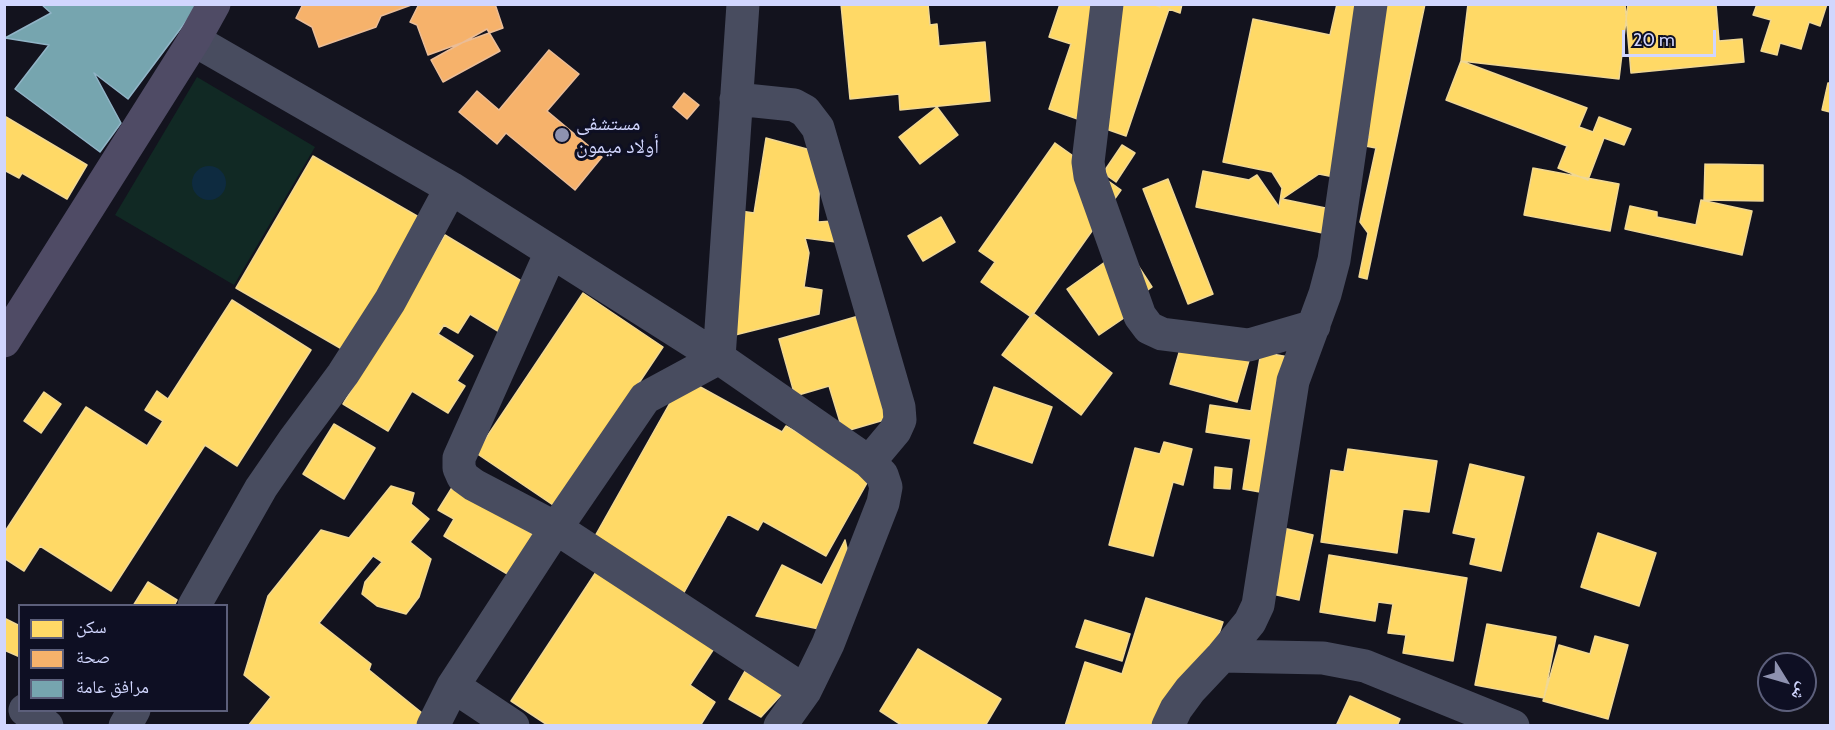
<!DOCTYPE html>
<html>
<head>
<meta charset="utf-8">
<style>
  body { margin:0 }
  #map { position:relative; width:1835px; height:730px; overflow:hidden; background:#13131e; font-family:Cabin,"Noto Naskh Arabic",sans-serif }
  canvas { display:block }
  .frame { position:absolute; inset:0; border:6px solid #d1d6fe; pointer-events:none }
  .legend { position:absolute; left:18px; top:604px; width:210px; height:108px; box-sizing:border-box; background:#0e0f23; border:2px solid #5c5f7b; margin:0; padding:8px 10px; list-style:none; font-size:18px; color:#d1d6fe }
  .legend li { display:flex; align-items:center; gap:12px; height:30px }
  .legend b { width:30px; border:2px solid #5c5f7b }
  .north { position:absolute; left:1757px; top:652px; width:60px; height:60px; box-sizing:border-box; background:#0e0f23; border:2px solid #5c5f7b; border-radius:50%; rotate:127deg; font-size:16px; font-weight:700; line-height:24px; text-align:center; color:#d1d6fe }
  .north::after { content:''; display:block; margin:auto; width:21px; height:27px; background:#8e92b0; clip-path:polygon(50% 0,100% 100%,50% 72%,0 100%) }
  .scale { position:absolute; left:1622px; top:30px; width:94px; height:27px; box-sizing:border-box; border:3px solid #d1d6fe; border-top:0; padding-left:8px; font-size:18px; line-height:21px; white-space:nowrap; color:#d1d6fe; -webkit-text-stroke:4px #0e0f23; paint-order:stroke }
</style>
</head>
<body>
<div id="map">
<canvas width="1835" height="730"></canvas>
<div class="frame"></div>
<ul class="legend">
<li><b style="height:16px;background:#ffd966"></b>سكن</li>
<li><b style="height:16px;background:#f6b26b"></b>صحة</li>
<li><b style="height:16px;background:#76a5af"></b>مرافق عامة</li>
</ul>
<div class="north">ش</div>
<div class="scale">20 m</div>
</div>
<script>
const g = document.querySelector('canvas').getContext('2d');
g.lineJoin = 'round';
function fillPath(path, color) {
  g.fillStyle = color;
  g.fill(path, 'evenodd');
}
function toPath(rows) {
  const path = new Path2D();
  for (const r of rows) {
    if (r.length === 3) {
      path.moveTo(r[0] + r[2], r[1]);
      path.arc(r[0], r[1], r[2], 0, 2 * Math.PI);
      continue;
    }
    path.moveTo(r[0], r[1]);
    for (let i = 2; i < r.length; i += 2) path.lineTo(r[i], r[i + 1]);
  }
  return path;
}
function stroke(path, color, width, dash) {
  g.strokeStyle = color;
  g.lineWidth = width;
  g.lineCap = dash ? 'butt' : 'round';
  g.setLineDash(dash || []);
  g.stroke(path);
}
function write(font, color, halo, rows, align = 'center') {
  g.font = font + ' Cabin,"Noto Naskh Arabic",sans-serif';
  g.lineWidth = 6;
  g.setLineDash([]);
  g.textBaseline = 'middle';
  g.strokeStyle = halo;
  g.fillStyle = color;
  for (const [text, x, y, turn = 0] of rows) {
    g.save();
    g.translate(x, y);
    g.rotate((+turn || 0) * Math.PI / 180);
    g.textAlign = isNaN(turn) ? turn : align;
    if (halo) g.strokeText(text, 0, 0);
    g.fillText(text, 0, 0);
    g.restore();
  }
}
fillPath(toPath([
  [197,77,315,147,234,285,115,215]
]), '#112924');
fillPath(toPath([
  [209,183,17]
]), '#0e2b40');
const homes = toPath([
  [841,4,928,4,930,25,937,24,939,46,985,42,990,101,900,110,899,94,850,99,841,4],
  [1060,4,1153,4,1160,7,1161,4,1182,4,1180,13,1169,9,1126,136,1049,109,1071,44,1049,37,1060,4],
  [1337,4,1425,4,1367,279,1359,277,1368,233,1360,222,1376,148,1360,145,1370,137,1349,133,1339,178,1319,174,1282,199,1340,211,1342,237,1196,207,1203,171,1249,180,1257,175,1279,207,1282,188,1272,172,1223,162,1253,19,1330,35,1337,4],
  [1468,4,1628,4,1619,79,1461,61,1468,4],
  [1625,4,1716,4,1719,41,1742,39,1744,62,1631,73,1625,4],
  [1757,4,1827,4,1820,26,1809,22,1801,49,1780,43,1777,55,1761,51,1771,20,1753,15,1757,4],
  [1461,61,1587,108,1579,127,1593,132,1599,117,1631,129,1624,145,1604,138,1588,180,1558,168,1567,146,1446,100,1461,61],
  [1828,83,1830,83,1830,112,1822,110,1828,83],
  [937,107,958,135,920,164,899,137,937,107],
  [6,117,87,165,67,199,22,173,19,178,4,170,6,117],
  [766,138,818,152,820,171,818,222,833,221,836,242,805,238,809,253,804,287,822,290,819,314,731,336,734,210,754,213,766,138],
  [1055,143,1121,190,1031,317,981,282,995,262,979,251,1055,143],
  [1122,145,1135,153,1116,182,1103,173,1122,145],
  [313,156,424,220,347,352,236,288,313,156],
  [1705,164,1763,165,1763,201,1704,200,1705,164],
  [1533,168,1619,184,1610,231,1524,215,1533,168],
  [1168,179,1213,294,1188,304,1143,189,1168,179],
  [1701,200,1752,211,1742,255,1625,229,1630,206,1657,212,1657,217,1696,225,1701,200],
  [941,217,955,242,923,261,908,236,941,217],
  [445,235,523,282,501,333,470,314,458,333,444,325,438,334,473,356,457,381,465,386,448,413,412,391,388,431,343,404,445,235],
  [1126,247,1152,287,1138,297,1143,305,1099,335,1067,289,1126,247],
  [583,293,663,347,556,507,476,453,583,293],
  [232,300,311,350,237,466,205,445,111,591,40,546,24,571,4,558,4,533,86,407,147,446,163,421,145,410,157,391,168,399,232,300],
  [1033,313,1112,373,1081,415,1002,355,1033,313],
  [862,315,891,418,843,432,829,386,795,396,779,339,862,315],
  [1183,339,1250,357,1237,402,1170,384,1183,339],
  [1261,352,1311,361,1288,497,1243,489,1251,439,1206,432,1210,405,1251,411,1261,352],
  [684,378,782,432,786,426,872,474,826,556,763,521,758,530,728,514,682,596,590,545,684,378],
  [994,387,1052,407,1032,463,974,443,994,387],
  [44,392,61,404,41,433,24,421,44,392],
  [334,424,375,448,344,499,303,474,334,424],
  [1164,442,1192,449,1183,485,1173,482,1153,556,1109,545,1135,448,1160,454,1164,442],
  [1348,449,1437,461,1429,512,1403,509,1397,553,1321,542,1331,470,1344,472,1348,449],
  [1470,464,1524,477,1501,571,1470,564,1476,538,1453,533,1470,464],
  [1215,467,1232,469,1230,489,1214,488,1215,467],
  [391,486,414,493,411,504,429,519,410,542,431,559,419,597,406,614,377,606,362,594,365,582,382,562,373,556,319,623,371,664,369,670,432,721,429,726,248,726,271,697,244,675,268,596,321,530,349,538,391,486],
  [453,486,533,534,509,575,444,536,454,519,438,510,453,486],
  [1262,523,1313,535,1299,600,1246,588,1262,523],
  [1598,533,1656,553,1639,606,1581,587,1598,533],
  [845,540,851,566,819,629,756,616,782,565,822,585,845,540],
  [1329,555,1467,578,1453,661,1403,653,1406,635,1388,633,1393,604,1378,602,1375,621,1320,612,1329,555],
  [600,566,717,644,690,685,715,702,700,726,549,726,511,701,600,566],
  [148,582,177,600,174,606,133,606,148,582],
  [1146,598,1223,622,1207,669,1160,726,1065,726,1085,662,1122,674,1146,598],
  [4,618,20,626,20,657,4,650,4,618],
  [1085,620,1130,634,1122,661,1076,647,1085,620],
  [1487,624,1556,637,1544,698,1475,685,1487,624],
  [1595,636,1628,645,1608,719,1543,701,1559,645,1590,654,1595,636],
  [918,649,1001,699,985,726,903,726,880,711,918,649],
  [745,671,782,694,761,717,729,699,745,671],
  [1350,696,1400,719,1397,726,1336,726,1350,696]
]);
fillPath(homes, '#ffd966');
stroke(homes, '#f1d894', 1.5);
const health = toPath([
  [303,4,414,4,381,16,376,27,319,47,312,27,296,18,303,4],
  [419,4,495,4,503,28,428,55,417,25,410,22,419,4],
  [487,29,500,51,443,82,431,60,487,29],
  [549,50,579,74,547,111,602,157,575,190,506,133,497,144,459,112,477,91,499,110,549,50],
  [684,93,699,105,687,119,673,107,684,93]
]);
fillPath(health, '#f6b26b');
stroke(health, '#ebbd97', 1.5);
const public = toPath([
  [41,4,199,4,128,99,94,73,121,123,100,152,15,89,49,45,5,38,51,13,41,4]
]);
fillPath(public, '#76a5af');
stroke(public, '#91b4c7', 1.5);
stroke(toPath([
  [743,4,719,358,869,462,882,475,886,487,883,503,828,644,805,691,780,726],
  [1107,4,1088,162,1090,176,1140,316,1149,328,1162,334,1249,345,1314,326],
  [194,40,451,188,719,358,645,398,556,528,453,686,433,726],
  [736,99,794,105,805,111,818,128,899,407,900,420,895,431,869,462],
  [551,252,459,458,459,468,463,477,474,485,556,528,805,691],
  [194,606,261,488,294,440,343,374,390,301,451,188],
  [1222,656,1323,658,1365,666,1513,726],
  [453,686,513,726],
  [25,710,47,726],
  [125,726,134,710],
  [1168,726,1176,709,1190,690,1222,656,1250,622,1258,605,1293,381,1325,294,1334,260,1371,4]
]), '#484c5f', 33);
stroke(toPath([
  [4,341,194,40,214,4]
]), '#4f4b65', 33);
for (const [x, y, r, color] of [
  [562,135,8,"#8e92b0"]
]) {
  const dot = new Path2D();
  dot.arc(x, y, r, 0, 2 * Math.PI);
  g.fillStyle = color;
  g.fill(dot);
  stroke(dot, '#0e0f23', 2);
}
write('20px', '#d1d6fe', '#0e0f23', [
  ["مستشفى",576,124],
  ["أولاد ميمون",576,147]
], 'left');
</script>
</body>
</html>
